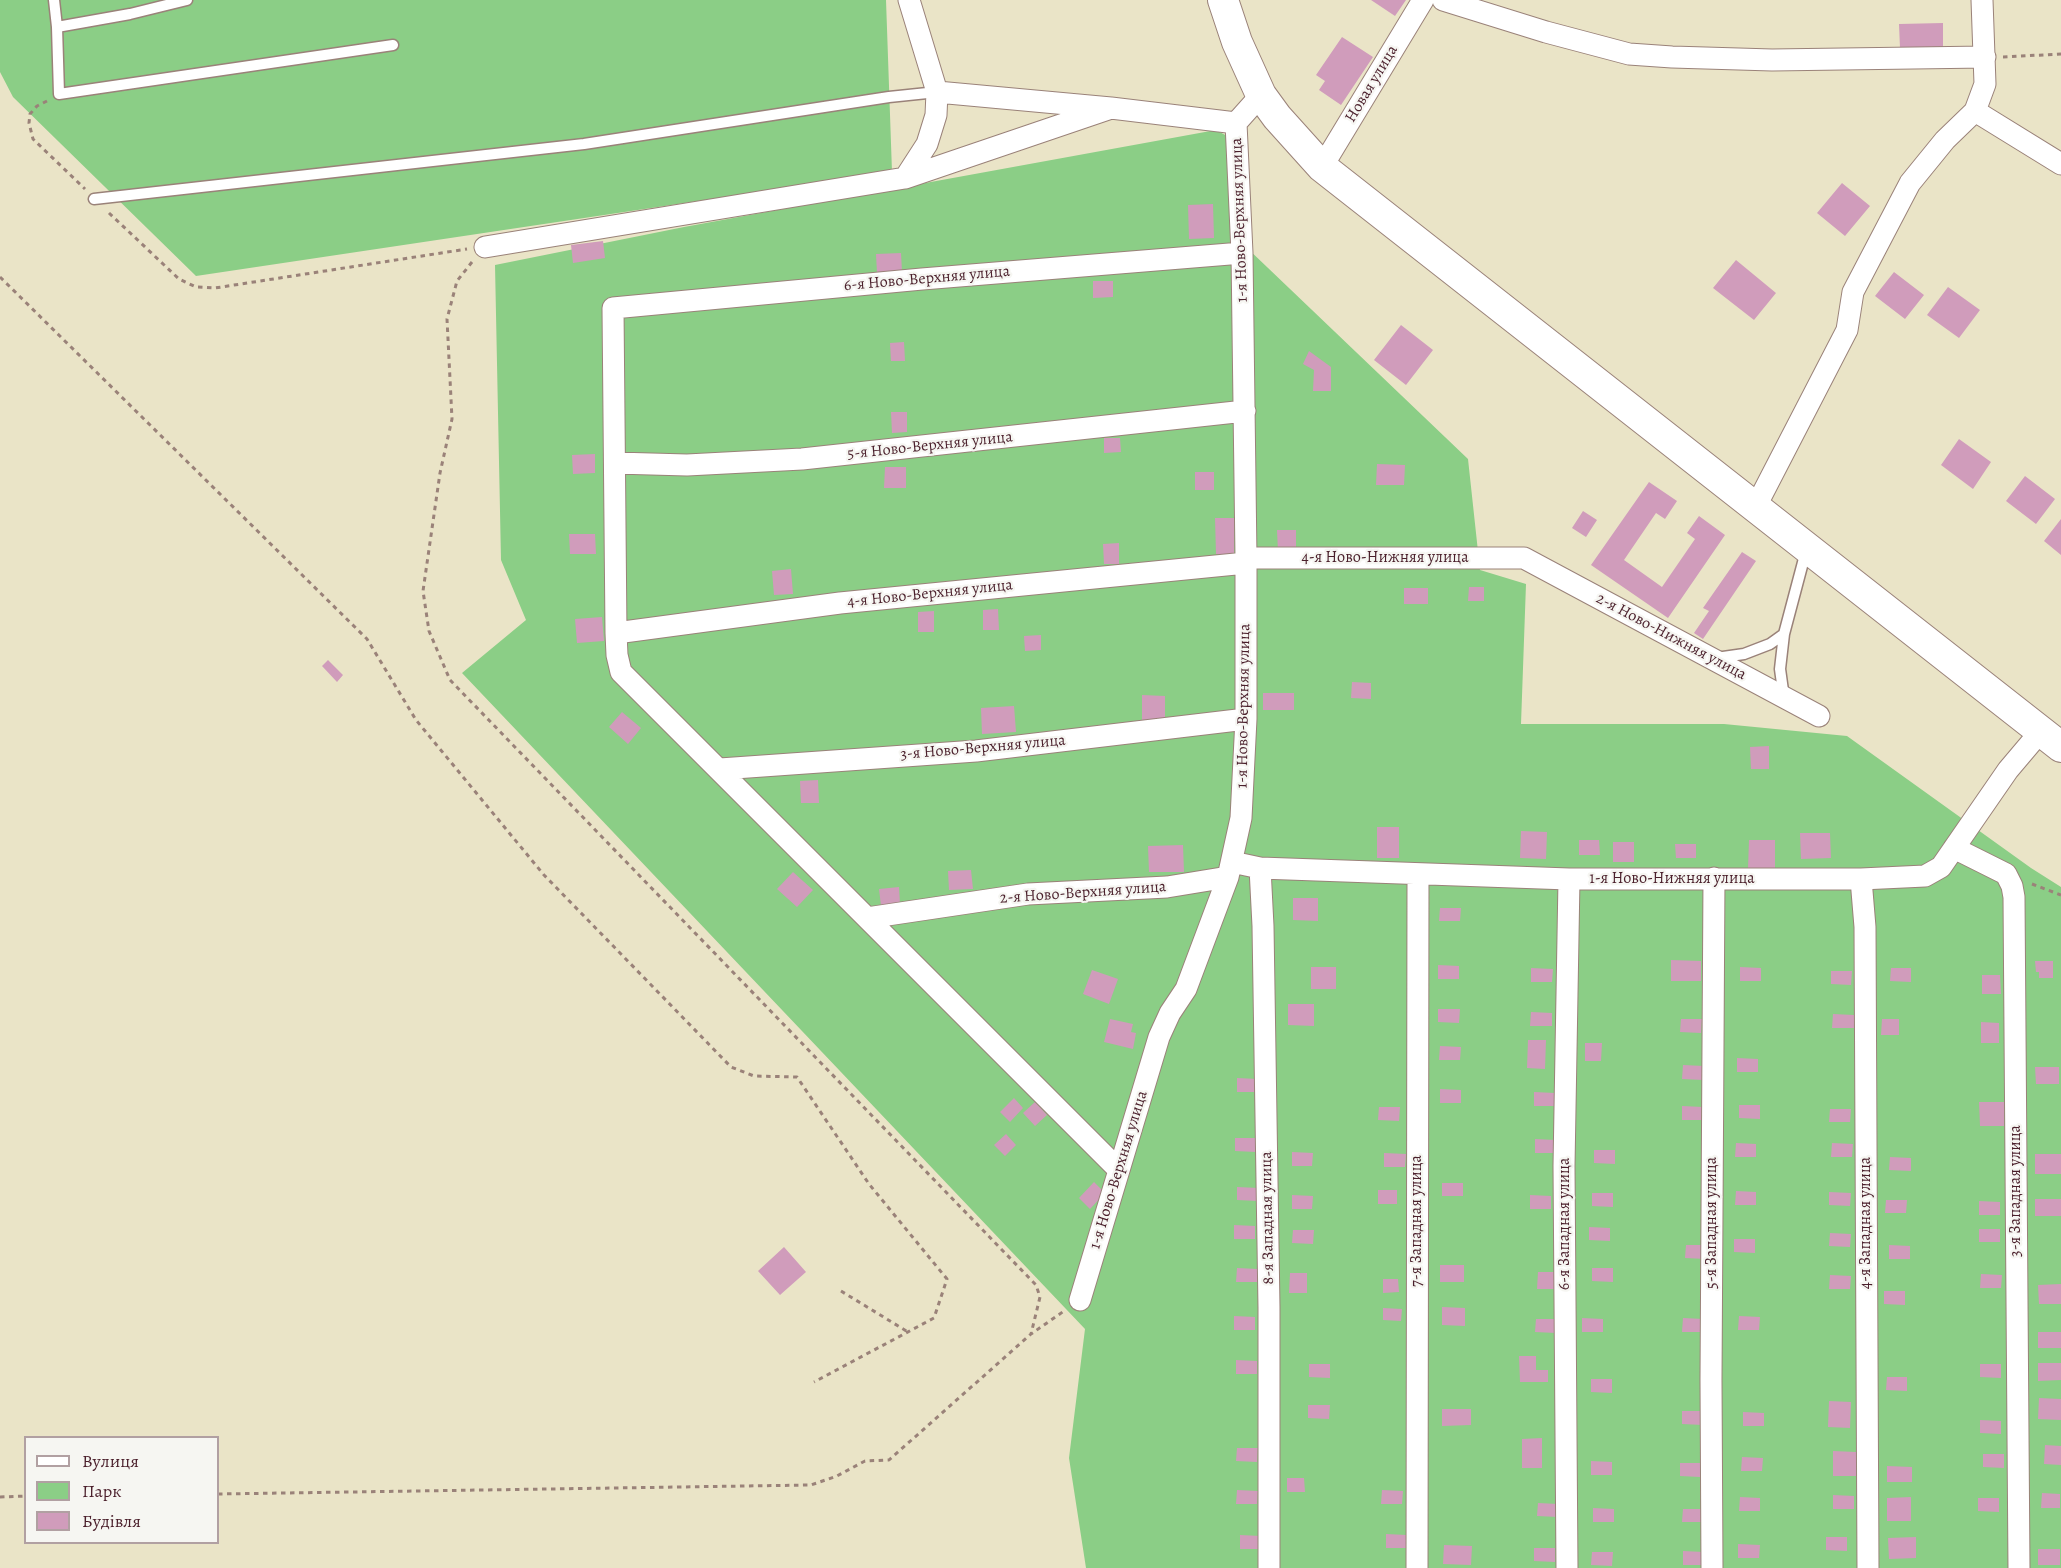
<!DOCTYPE html>
<html>
<head>
<meta charset="utf-8">
<style>
  body { margin:0 }
  #map { position:relative; width:2061px; height:1568px; overflow:hidden; background:#eae4c7; font-family:Alegreya,serif }
  canvas { display:block }
  .legend { position:absolute; left:24px; top:1436px; width:195px; height:108px; box-sizing:border-box; background:#f6f6f2; border:2px solid #b1a0a2; margin:0; padding:8px 10px; list-style:none; font-size:18px; color:#4a1f2b }
  .legend li { display:flex; align-items:center; gap:12px; height:30px }
  .legend b { width:30px; border:2px solid #b1a0a2 }
</style>
</head>
<body>
<div id="map">
<canvas width="2061" height="1568"></canvas>
<ul class="legend">
<li><b style="height:8px;background:#fff"></b>Вулиця</li>
<li><b style="height:16px;background:#8bce86"></b>Парк</li>
<li><b style="height:16px;background:#d09cbb"></b>Будівля</li>
</ul>
</div>
<script>
const g = document.querySelector('canvas').getContext('2d');
g.lineJoin = 'round';
function fillPath(path, color) {
  g.fillStyle = color;
  g.fill(path, 'evenodd');
}
function toPath(rows) {
  const path = new Path2D();
  for (const r of rows) {
    path.moveTo(r[0], r[1]);
    for (let i = 2; i < r.length; i += 2) path.lineTo(r[i], r[i + 1]);
  }
  return path;
}
function stroke(path, color, width, dash) {
  g.strokeStyle = color;
  g.lineWidth = width;
  g.lineCap = dash ? 'butt' : 'round';
  g.setLineDash(dash || []);
  g.stroke(path);
}
function write(font, color, halo, rows, align = 'center') {
  g.font = font + ' Alegreya,serif';
  g.lineWidth = 4.5;
  g.setLineDash([]);
  g.textBaseline = 'middle';
  g.strokeStyle = halo;
  g.fillStyle = color;
  for (const [text, x, y, turn = 0] of rows) {
    g.save();
    g.translate(x, y);
    g.rotate((+turn || 0) * Math.PI / 180);
    g.textAlign = isNaN(turn) ? turn : align;
    if (halo) g.strokeText(text, 0, 0);
    g.fillText(text, 0, 0);
    g.restore();
  }
}
fillPath(toPath([
  [0,0,886,0,892,172,196,276,13,97,0,72],
  [1216,130,1238,142,1245,246,1468,459,1480,570,1526,584,1521,724,1724,724,1847,736,2031,868,2061,887,2061,1568,1086,1568,1069,1458,1085,1329,462,673,526,620,501,560,495,265,684,227]
]), '#8bce86');
fillPath(toPath([
  [1371,0,1406,0,1395,16],
  [1943,23,1943,48,1900,48,1899,24],
  [1342,37,1373,57,1341,105,1319,90,1325,81,1316,75],
  [1842,183,1870,206,1845,236,1817,213],
  [1213,204,1214,238,1189,239,1188,205],
  [603,241,605,258,573,263,571,245],
  [901,253,902,272,877,273,876,254],
  [1736,260,1776,293,1754,320,1713,288],
  [1894,272,1924,295,1905,319,1875,296],
  [1093,281,1113,281,1113,297,1093,298],
  [1948,287,1980,310,1959,338,1927,315],
  [1401,325,1433,350,1406,385,1374,360],
  [904,342,905,361,891,361,890,343],
  [1309,351,1331,367,1331,391,1313,391,1314,370,1303,364],
  [891,412,907,412,907,432,892,433],
  [1104,438,1120,438,1121,452,1104,453],
  [1959,439,1991,462,1973,489,1941,465],
  [595,454,595,473,573,474,572,455],
  [1377,464,1405,465,1404,485,1376,485],
  [885,467,906,467,906,488,884,488],
  [1195,472,1214,472,1214,490,1195,490],
  [2025,476,2055,499,2036,524,2006,501],
  [1649,482,1677,501,1665,519,1656,513,1624,560,1662,587,1695,539,1687,533,1699,516,1725,535,1668,618,1591,565],
  [1583,511,1597,520,1586,537,1572,528],
  [1215,518,1234,518,1234,554,1216,554],
  [2061,519,2061,555,2044,541],
  [1277,530,1296,530,1296,552,1278,552],
  [569,534,595,534,596,554,570,554],
  [1119,543,1119,564,1104,564,1103,544],
  [1742,552,1756,561,1703,639,1694,633,1709,611,1703,608],
  [791,569,793,594,774,595,772,571],
  [1469,587,1484,587,1484,601,1468,601],
  [1404,588,1428,588,1428,604,1404,604],
  [998,609,999,630,983,630,983,610],
  [934,611,934,632,918,632,918,612],
  [602,617,604,641,577,643,575,619],
  [1041,635,1041,650,1025,651,1024,636],
  [328,660,343,675,337,682,322,666],
  [1352,682,1371,683,1371,699,1351,698],
  [1263,693,1294,693,1294,710,1263,710],
  [1142,695,1165,696,1165,723,1142,723],
  [1014,706,1016,732,982,734,981,708],
  [622,712,641,728,628,744,609,727],
  [1769,746,1769,769,1751,769,1750,747],
  [818,780,819,803,801,803,800,781],
  [1377,827,1399,827,1399,858,1377,858],
  [1521,831,1547,832,1546,859,1520,858],
  [1800,833,1830,833,1831,858,1801,859],
  [1579,840,1599,840,1600,855,1579,855],
  [1749,840,1775,840,1775,870,1748,869],
  [1613,842,1634,842,1634,862,1613,862],
  [1675,844,1696,844,1696,858,1676,858],
  [1183,845,1184,872,1149,872,1148,846],
  [971,870,973,889,949,890,948,871],
  [793,872,813,890,797,907,777,889],
  [899,887,900,904,881,906,879,889],
  [1293,898,1318,898,1318,921,1293,920],
  [1440,908,1461,908,1460,921,1439,921],
  [1671,960,1701,961,1701,981,1671,981],
  [2035,961,2053,961,2053,978,2039,978,2039,972,2036,972],
  [1438,965,1459,966,1459,979,1438,979],
  [1311,967,1336,967,1336,989,1311,989],
  [1740,967,1761,968,1761,981,1740,981],
  [1531,968,1553,969,1552,982,1531,982],
  [1891,968,1911,968,1911,982,1890,981],
  [1092,970,1118,979,1109,1004,1083,994],
  [1831,971,1852,971,1851,985,1831,984],
  [1982,975,2000,975,2001,994,1982,994],
  [1288,1004,1314,1004,1314,1026,1288,1025],
  [1438,1009,1460,1009,1459,1023,1438,1022],
  [1531,1012,1552,1013,1552,1026,1530,1026],
  [1833,1014,1854,1015,1854,1028,1832,1028],
  [1110,1019,1133,1024,1131,1032,1136,1033,1133,1049,1104,1042],
  [1681,1019,1702,1019,1701,1033,1680,1032],
  [1882,1019,1899,1019,1899,1035,1881,1035],
  [1981,1022,1999,1023,1999,1043,1981,1043],
  [1528,1040,1546,1040,1545,1069,1527,1068],
  [1585,1043,1602,1043,1601,1061,1585,1061],
  [1440,1046,1461,1047,1460,1060,1439,1060],
  [1737,1058,1758,1059,1758,1072,1737,1072],
  [1683,1065,1704,1066,1703,1080,1682,1079],
  [2035,1067,2059,1067,2059,1084,2036,1084],
  [1237,1078,1258,1079,1258,1092,1237,1092],
  [1440,1089,1461,1090,1461,1103,1440,1103],
  [1534,1092,1555,1093,1555,1106,1534,1106],
  [1014,1098,1023,1108,1010,1122,1000,1112],
  [1035,1102,1047,1115,1035,1126,1023,1113],
  [1979,1102,2004,1102,2004,1126,1980,1126],
  [1739,1105,1760,1105,1760,1119,1739,1118],
  [1682,1106,1703,1107,1703,1120,1682,1120],
  [1379,1107,1400,1107,1399,1121,1378,1120],
  [1830,1109,1851,1109,1850,1122,1829,1122],
  [1006,1134,1016,1145,1005,1156,994,1145],
  [1235,1138,1256,1138,1256,1152,1235,1151],
  [1535,1139,1556,1140,1556,1153,1535,1153],
  [1736,1143,1756,1144,1756,1157,1735,1157],
  [1832,1143,1853,1144,1852,1157,1831,1157],
  [1594,1150,1615,1150,1615,1164,1594,1163],
  [1292,1152,1313,1153,1312,1166,1292,1166],
  [1384,1153,1406,1154,1405,1167,1384,1167],
  [2035,1154,2061,1154,2061,1174,2035,1174],
  [1890,1157,1911,1158,1911,1171,1889,1170],
  [1094,1182,1105,1193,1090,1209,1079,1198],
  [1442,1183,1463,1183,1463,1196,1442,1196],
  [1237,1187,1259,1188,1258,1201,1237,1200],
  [1378,1190,1397,1190,1397,1204,1378,1204],
  [1736,1191,1756,1192,1756,1205,1735,1205],
  [1829,1192,1851,1193,1850,1206,1829,1205],
  [1592,1193,1613,1193,1613,1207,1592,1206],
  [1292,1195,1313,1196,1312,1209,1292,1209],
  [1530,1195,1551,1196,1551,1209,1530,1209],
  [2035,1199,2061,1199,2061,1216,2035,1216],
  [1886,1200,1907,1200,1906,1213,1885,1213],
  [1979,1201,2000,1202,2000,1215,1979,1215],
  [1234,1225,1255,1226,1255,1239,1234,1239],
  [1589,1227,1610,1228,1610,1241,1589,1240],
  [1979,1229,2000,1229,2000,1242,1979,1242],
  [1293,1230,1314,1230,1313,1244,1292,1243],
  [1830,1233,1851,1234,1850,1247,1829,1246],
  [1734,1239,1755,1239,1755,1253,1734,1252],
  [1686,1245,1707,1245,1706,1259,1685,1258],
  [1889,1245,1910,1246,1910,1259,1889,1259],
  [784,1247,806,1272,780,1295,758,1271],
  [1440,1265,1464,1265,1464,1282,1440,1282],
  [1237,1268,1258,1269,1257,1282,1236,1282],
  [1592,1268,1613,1268,1613,1282,1592,1281],
  [1538,1272,1557,1272,1556,1289,1537,1289],
  [1290,1273,1307,1273,1307,1293,1289,1293],
  [1981,1274,2002,1275,2001,1288,1980,1288],
  [1830,1275,1851,1276,1850,1289,1829,1289],
  [1383,1279,1398,1279,1399,1292,1383,1293],
  [2061,1284,2061,1304,2039,1304,2038,1285],
  [1884,1291,1905,1291,1905,1305,1884,1304],
  [1442,1307,1465,1308,1465,1326,1442,1325],
  [1383,1308,1402,1309,1401,1321,1383,1320],
  [1234,1316,1255,1317,1255,1330,1234,1330],
  [1739,1316,1760,1317,1759,1330,1738,1330],
  [1582,1318,1603,1319,1603,1332,1582,1332],
  [1683,1318,1704,1319,1703,1332,1682,1332],
  [1536,1319,1557,1319,1556,1333,1535,1332],
  [2038,1332,2061,1332,2061,1348,2038,1348],
  [1519,1356,1536,1356,1536,1370,1548,1370,1548,1382,1520,1382],
  [1236,1360,1257,1361,1257,1374,1236,1374],
  [2038,1363,2061,1363,2061,1380,2038,1381],
  [1309,1364,1330,1364,1330,1378,1309,1377],
  [1980,1364,2001,1364,2001,1378,1980,1377],
  [1887,1377,1907,1377,1907,1391,1886,1390],
  [1591,1379,1612,1379,1612,1393,1591,1392],
  [2039,1398,2061,1399,2061,1420,2038,1419],
  [1829,1401,1851,1402,1850,1428,1828,1427],
  [1308,1405,1330,1405,1329,1419,1308,1418],
  [1442,1409,1471,1409,1471,1425,1442,1426],
  [1682,1411,1703,1411,1703,1425,1682,1424],
  [1743,1412,1764,1413,1764,1426,1743,1426],
  [1980,1420,2001,1421,2001,1434,1980,1433],
  [1542,1438,1542,1468,1522,1468,1522,1439],
  [2045,1445,2061,1446,2061,1465,2044,1464],
  [1237,1448,1258,1448,1257,1462,1236,1461],
  [1833,1451,1856,1452,1856,1476,1833,1476],
  [1983,1454,2004,1454,2004,1468,1983,1467],
  [1742,1457,1763,1458,1762,1471,1741,1471],
  [1591,1461,1612,1462,1612,1475,1591,1475],
  [1680,1463,1701,1463,1700,1477,1680,1476],
  [1887,1466,1912,1467,1912,1482,1887,1482],
  [1287,1478,1304,1478,1305,1492,1287,1492],
  [1237,1490,1258,1491,1257,1504,1236,1504],
  [1382,1490,1403,1491,1402,1504,1381,1504],
  [2042,1493,2060,1494,2060,1508,2041,1508],
  [1833,1495,1854,1496,1854,1509,1833,1509],
  [1740,1497,1760,1498,1760,1511,1739,1511],
  [1911,1497,1911,1521,1887,1521,1887,1498],
  [1978,1498,1999,1498,1999,1512,1978,1511],
  [1538,1503,1558,1504,1558,1517,1537,1516],
  [1593,1508,1614,1509,1614,1522,1593,1522],
  [1683,1509,1704,1509,1703,1522,1682,1522],
  [1386,1534,1407,1535,1407,1548,1386,1548],
  [1240,1535,1261,1536,1261,1549,1240,1549],
  [1826,1537,1847,1537,1847,1551,1826,1550],
  [1916,1537,1916,1558,1889,1559,1888,1538],
  [1738,1544,1760,1545,1759,1558,1738,1558],
  [1444,1545,1472,1546,1471,1565,1443,1564],
  [1534,1548,1555,1548,1555,1562,1534,1561],
  [2038,1549,2060,1549,2060,1565,2038,1565],
  [1683,1551,1704,1552,1704,1565,1683,1565],
  [1592,1552,1613,1552,1612,1566,1591,1565]
]), '#d09cbb');
const service = toPath([
  [54,0,57,27,59,94,393,45],
  [57,27,130,14,187,0],
  [94,199,584,144,889,97,937,92],
  [1784,634,1780,669,1784,698],
  [1716,658,1744,654,1770,644,1784,634,1806,551]
]);
const minor = toPath([
  [1443,0,1546,32,1629,54,1672,57,1772,60,1985,57],
  [937,92,1111,108,1236,123],
  [1975,111,2061,164],
  [1322,167,1423,0],
  [905,178,927,144,936,115,937,92,909,0],
  [485,247,905,178,1111,108],
  [615,463,687,465,802,459,1245,411],
  [1755,508,1847,330,1853,292,1910,183,1945,140,1975,111,1985,84,1982,0],
  [1246,558,1524,558,1819,716],
  [616,633,840,603,1246,563],
  [720,769,976,751,1246,719],
  [1954,848,2006,874,2012,886,2014,897,2019,1568],
  [1232,862,1260,868,1569,879,1861,879,1925,876,1941,867,2008,770,2041,731],
  [1260,868,1263,926,1269,1308,1269,1568],
  [1861,879,1865,927,1868,1568],
  [867,918,1028,894,1167,887,1228,877],
  [1119,1170,621,672,617,655,616,633,613,308,922,279,1242,253],
  [1080,1300,1159,1037,1170,1013,1186,989,1228,877,1241,818,1246,719,1246,558,1242,253,1236,123,1261,95],
  [1417,1568,1418,875],
  [1567,1568,1564,1166,1569,879],
  [1712,1568,1711,1379,1714,878]
]);
const secondary = toPath([
  [1223,0,1237,42,1261,95,1277,117,1322,167,2061,747]
]);
stroke(service, '#9a8279', 13);
stroke(minor, '#9a8279', 23);
stroke(secondary, '#9a8279', 32);
stroke(toPath([
  [2003,57,2061,54],
  [47,101,37,106,30,114,29,123,33,139,85,189],
  [109,213,179,279,196,287,215,288,467,249],
  [472,262,457,281,447,319,452,419,440,473,423,591,429,631,450,680,1036,1285,1040,1297,1031,1334],
  [0,277,367,639,416,720,544,875,731,1067,754,1076,797,1077,869,1184,947,1279,934,1318,814,1382],
  [2032,884,2061,895],
  [841,1291,908,1332],
  [218,1494,811,1485,837,1476,865,1461,889,1460,1031,1334,1064,1311],
  [0,1497,26,1496]
]), '#9a8279', 3, [4.5, 4.5]);
stroke(service, '#fff', 10);
stroke(minor, '#fff', 21);
stroke(secondary, '#fff', 30);
write('16px', '#4a1f2b', '#f6f6f2', [
  ["Новая улица",1372,84,-59],
  ["1-я Ново-Верхняя улица",1240,220,-92],
  ["6-я Ново-Верхняя улица",927,279,-5],
  ["5-я Ново-Верхняя улица",930,446,-6],
  ["4-я Ново-Нижняя улица",1385,558],
  ["4-я Ново-Верхняя улица",930,594,-6],
  ["2-я Ново-Нижняя улица",1671,637,28],
  ["1-я Ново-Верхняя улица",1244,706,-89],
  ["3-я Ново-Верхняя улица",983,748,-5],
  ["1-я Ново-Нижняя улица",1672,879],
  ["2-я Ново-Верхняя улица",1083,893,-4],
  ["1-я Ново-Верхняя улица",1119,1170,-73],
  ["3-я Западная улица",2016,1191,-90],
  ["8-я Западная улица",1268,1218,-91],
  ["7-я Западная улица",1417,1221,-90],
  ["5-я Западная улица",1712,1223,-90],
  ["4-я Западная улица",1866,1223,-90],
  ["6-я Западная улица",1565,1224,-90]
]);
</script>
</body>
</html>
